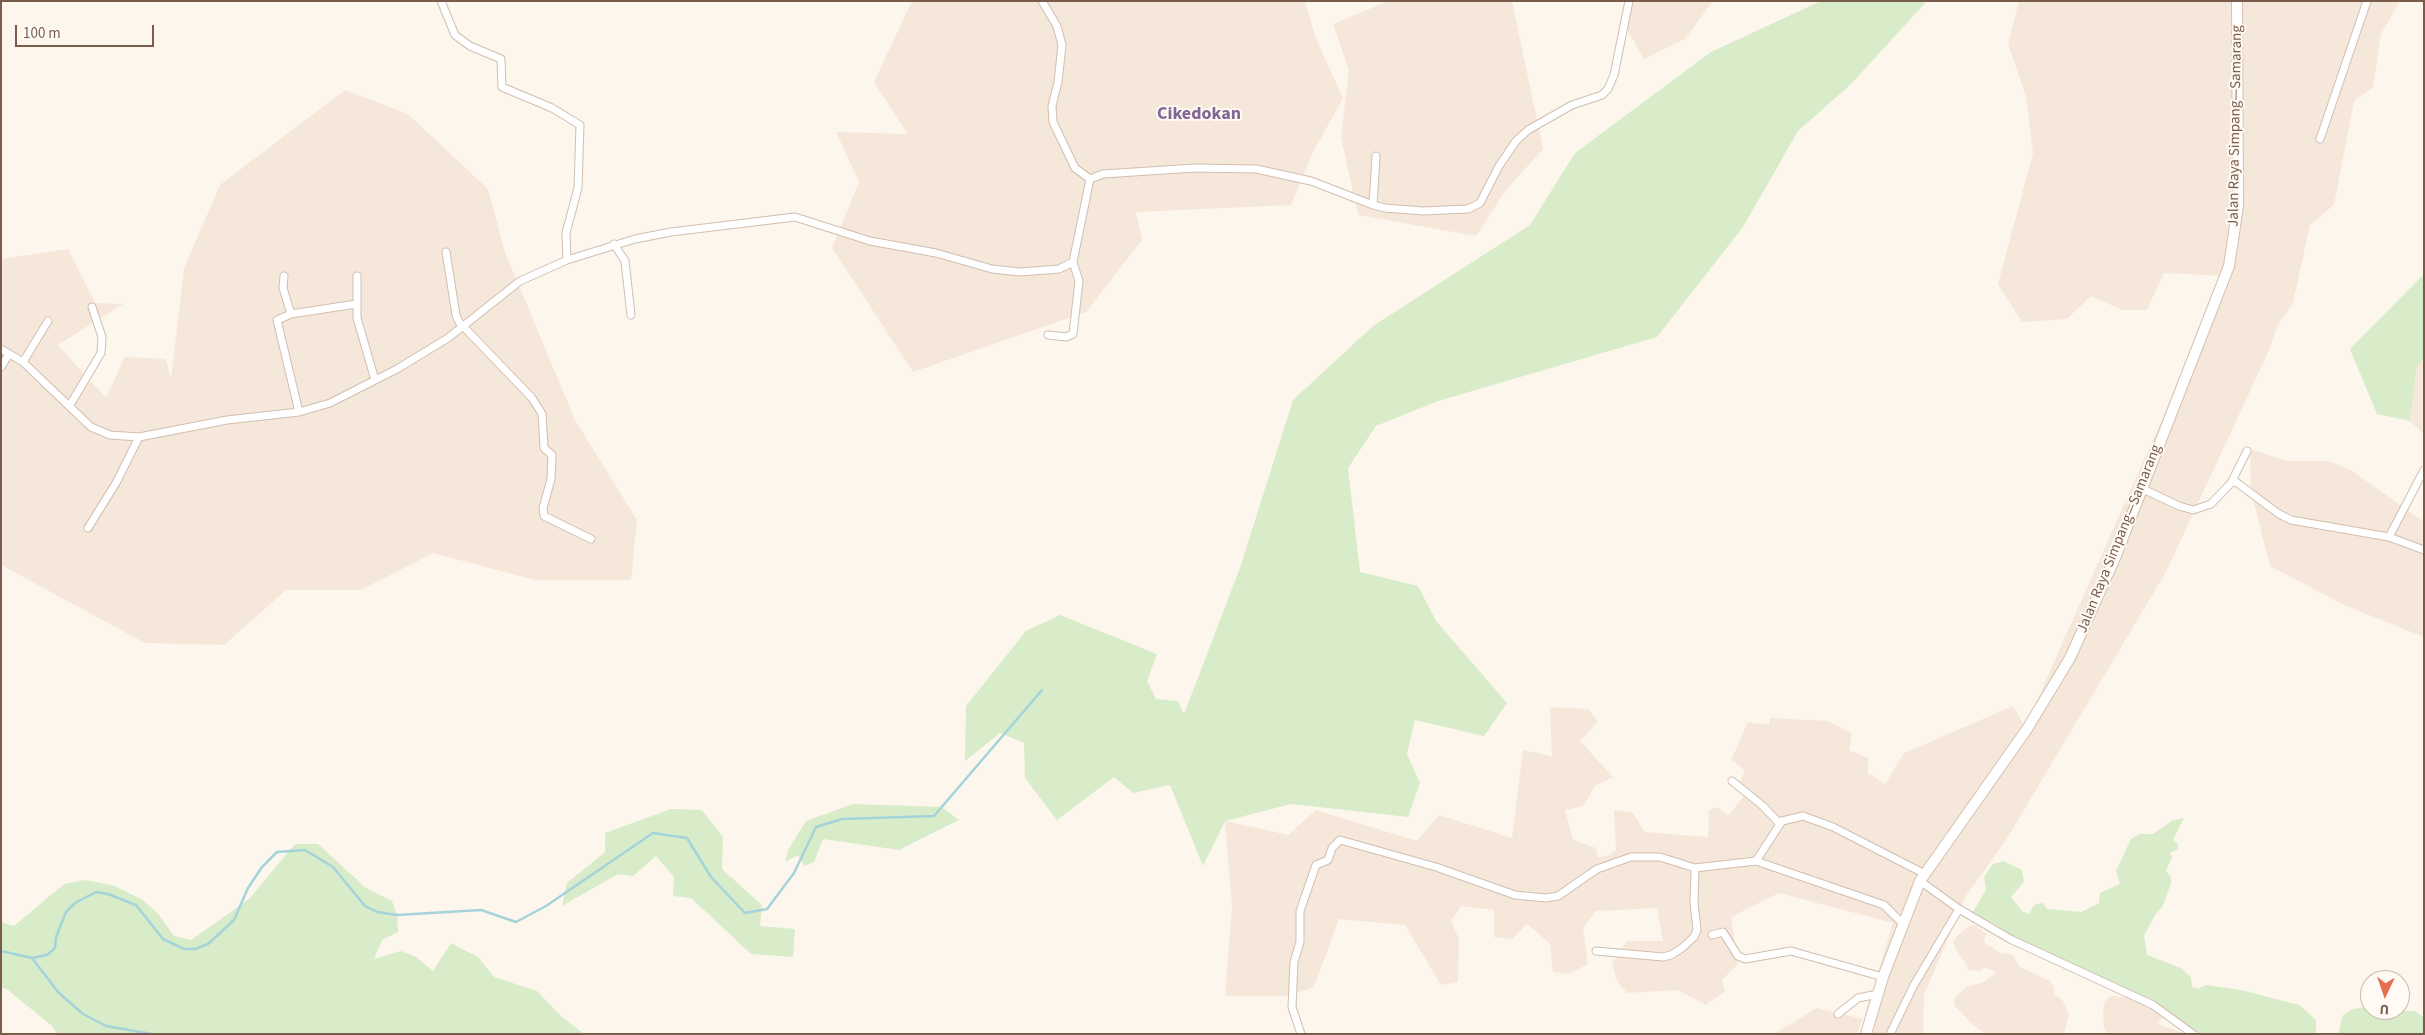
<!DOCTYPE html>
<html>
<head>
<meta charset="utf-8">
<style>
  body { margin:0 }
  #map { position:relative; width:2425px; height:1035px; overflow:hidden; background:#fdf6ec; font-family:"Source Sans 3",sans-serif }
  canvas { display:block }
  .frame { position:absolute; inset:0; border:2px solid #7a5c4d; pointer-events:none }
  .north { position:absolute; left:2360px; top:970px; width:50px; height:50px; box-sizing:border-box; background:#fffaf3; border:1px solid #cabbb1; border-radius:50%; rotate:183deg; font-size:14px; font-weight:700; line-height:20px; text-align:center; color:#7a5c4d }
  .north::after { content:''; display:block; margin:auto; width:18px; height:22px; background:#e76f51; clip-path:polygon(50% 0,100% 100%,50% 72%,0 100%) }
  .scale { position:absolute; left:15px; top:25px; width:139px; height:22px; box-sizing:border-box; border:2px solid #7a5c4d; border-top:0; padding-left:6px; font-size:15px; line-height:18px; white-space:nowrap; color:#7a5c4d; -webkit-text-stroke:4px #fffaf3; paint-order:stroke }
</style>
</head>
<body>
<div id="map">
<canvas width="2425" height="1035"></canvas>
<div class="frame"></div>
<div class="north">U</div>
<div class="scale">100 m</div>
</div>
<script>
const g = document.querySelector('canvas').getContext('2d');
g.lineJoin = 'round';
function fillPath(path, color) {
  g.fillStyle = color;
  g.fill(path, 'evenodd');
}
function toPath(rows) {
  const path = new Path2D();
  for (const r of rows) {
    path.moveTo(r[0], r[1]);
    for (let i = 2; i < r.length; i += 2) path.lineTo(r[i], r[i + 1]);
  }
  return path;
}
function stroke(path, color, width, dash) {
  g.strokeStyle = color;
  g.lineWidth = width;
  g.lineCap = dash ? 'butt' : 'round';
  g.setLineDash(dash || []);
  g.stroke(path);
}
function write(font, color, halo, rows, align = 'center') {
  g.font = font + ' "Source Sans 3",sans-serif';
  g.lineWidth = 4;
  g.setLineDash([]);
  g.textBaseline = 'middle';
  g.strokeStyle = halo;
  g.fillStyle = color;
  for (const [text, x, y, turn = 0] of rows) {
    g.save();
    g.translate(x, y);
    g.rotate((+turn || 0) * Math.PI / 180);
    g.textAlign = isNaN(turn) ? turn : align;
    if (halo) g.strokeText(text, 0, 0);
    g.fillText(text, 0, 0);
    g.restore();
  }
}
fillPath(toPath([
  [912,1,1305,1,1316,39,1343,98,1312,154,1291,205,1136,212,1142,240,1086,312,913,372,832,248,859,182,836,132,908,134,874,82],
  [1389,1,1512,1,1543,149,1506,190,1476,236,1358,215,1341,137,1349,70,1333,24],
  [1630,1,1713,1,1685,39,1644,59,1625,26],
  [2019,1,2400,1,2381,34,2373,87,2354,101,2334,205,2310,225,2293,303,2277,326,2270,348,2166,572,2006,840,1966,896,1924,995,1923,1034,1863,1034,1865,1015,1893,923,1779,893,1731,917,1738,964,1722,980,1725,991,1706,1005,1678,990,1627,993,1617,981,1612,964,1627,941,1663,941,1657,908,1596,911,1583,928,1588,964,1569,974,1553,972,1550,944,1527,924,1512,939,1494,937,1494,910,1461,906,1451,921,1459,939,1458,982,1441,985,1405,925,1339,919,1314,987,1287,996,1225,996,1232,906,1225,821,1288,835,1316,810,1417,841,1439,815,1512,838,1523,750,1552,756,1550,707,1588,709,1598,722,1580,741,1613,777,1595,786,1583,806,1565,810,1573,840,1596,848,1598,857,1607,856,1616,850,1614,810,1633,813,1645,832,1708,837,1709,810,1718,807,1728,816,1749,789,1740,781,1745,770,1731,760,1748,722,1769,725,1770,718,1829,721,1852,734,1849,750,1868,758,1868,773,1885,784,1904,753,2013,706,2025,727,2226,276,2164,273,2147,310,2122,310,2091,296,2067,319,2022,322,1998,284,2033,153,2026,97,2008,44],
  [345,90,408,114,488,189,505,252,575,420,637,520,631,580,535,580,433,553,361,590,286,590,224,645,145,643,1,565,1,259,68,249,95,303,123,304,58,345,106,398,125,357,166,359,171,380,184,268,220,185],
  [2422,358,2424,358,2424,434,2410,421,2417,366],
  [2250,449,2287,461,2328,461,2351,470,2424,522,2424,637,2344,605,2270,566,2251,492],
  [1975,925,1987,934,1984,939,1985,943,2001,953,2012,954,2020,967,2050,981,2054,987,2054,994,2063,1001,2069,1015,2064,1034,1986,1034,1973,1025,1954,1005,1955,997,1968,986,1982,983,1995,974,1993,970,1984,968,1980,971,1968,970,1967,965,1956,950,1953,942,1958,935,1969,926],
  [2111,996,2130,997,2151,1007,2162,1018,2158,1024,2186,1034,2107,1034,2104,1028,2103,1011,2105,1001],
  [1817,1008,1863,1019,1857,1034,1774,1034]
]), '#f5e8da');
fillPath(toPath([
  [1821,1,1927,1,1851,84,1798,131,1743,227,1657,337,1438,401,1376,426,1348,468,1360,572,1418,586,1436,621,1507,703,1484,736,1415,720,1407,754,1420,783,1408,817,1291,804,1225,821,1203,866,1170,785,1133,793,1114,777,1057,820,1025,778,1024,743,1000,733,965,761,966,706,1026,631,1060,615,1157,654,1147,681,1156,699,1178,701,1184,714,1240,568,1293,400,1373,326,1530,225,1575,153,1711,52],
  [2424,274,2424,358,2417,366,2410,421,2377,414,2350,349],
  [853,804,942,807,959,820,899,850,823,839,814,862,804,866,798,855,785,862,788,850,806,821],
  [671,809,702,810,723,837,722,869,762,905,760,926,795,929,793,957,751,954,691,898,673,896,674,877,656,856,633,876,618,874,562,906,567,883,605,852,605,833],
  [2184,818,2173,840,2178,844,2178,849,2170,853,2172,857,2166,871,2171,877,2171,883,2163,906,2155,915,2144,936,2147,955,2181,968,2191,977,2192,987,2198,989,2206,985,2241,990,2299,1005,2316,1020,2316,1034,2200,1034,2147,998,2102,979,2009,935,1993,923,1972,913,1986,890,1984,877,1993,864,2004,861,2022,870,2024,882,2011,897,2023,912,2029,914,2034,905,2043,903,2047,909,2081,912,2099,903,2100,893,2120,884,2116,871,2131,839,2139,834,2153,834,2173,820],
  [295,844,318,844,366,888,392,901,397,915,398,932,382,940,374,959,401,951,416,957,433,971,451,943,478,957,494,977,537,991,562,1017,584,1034,57,1034,52,1026,8,990,1,987,1,922,14,926,64,884,85,880,112,885,129,893,143,900,159,915,174,936,191,940,249,899],
  [2367,1007,2370,1007,2370,1010,2414,1011,2424,1017,2424,1034,2338,1034,2343,1015,2352,1009]
]), '#d8ecc9');
stroke(toPath([
  [1,951,32,958,47,955,55,948,56,937,66,912,75,903,96,892,108,894,136,905,163,939,184,949,195,949,208,944,234,920,248,888,262,867,277,852,305,850,333,867,365,906,377,912,397,915,481,910,516,922,546,906,653,833,687,838,711,877,745,913,767,909,794,873,816,827,842,819,934,816,1042,690],
  [32,958,58,992,83,1014,106,1026,152,1034]
]), '#a5d3da', 2.5);
const minor = toPath([
  [441,1,455,35,470,46,501,59,502,87,552,108,580,125,578,188,566,233,567,260],
  [1042,1,1057,26,1062,45,1058,82,1052,106,1053,122,1075,168,1090,179],
  [2320,139,2367,1],
  [1373,205,1376,156],
  [614,244,625,261,631,315],
  [446,252,456,315,459,322,532,398,542,414,544,448,552,455,551,479,543,508,544,516,591,539],
  [284,276,283,288,291,314],
  [357,276,357,318,375,380],
  [1048,335,1066,337,1073,334,1079,281,1073,262],
  [1,349,23,362,91,427,110,435,139,437,227,420,299,412,330,403,397,369,448,338,520,281,567,260,635,239,671,232,795,217,870,241,936,253,992,269,1020,272,1059,269,1073,262,1090,179,1103,174,1195,168,1256,169,1311,181,1373,205,1385,208,1423,211,1468,209,1480,203,1499,166,1516,141,1528,130,1572,105,1602,95,1608,89,1614,75,1629,1],
  [23,362,48,321],
  [1,367,9,354],
  [70,405,101,353,102,337,92,307],
  [299,412,277,320,291,314,356,304],
  [2231,483,2247,451],
  [2141,488,2179,506,2193,510,2211,504,2231,483,2236,482,2279,514,2291,520,2389,537,2424,550],
  [88,528,116,483,139,437],
  [2389,537,2424,470],
  [1732,781,1763,806,1780,824],
  [1756,861,1884,905,1902,923],
  [1920,881,1959,909,2010,939,2153,1005,2193,1034],
  [1712,935,1723,932,1738,956,1745,959,1791,951,1883,977],
  [1596,951,1663,957,1671,955,1682,948,1694,937,1697,930,1694,903,1695,868],
  [1838,1014,1858,998,1878,994],
  [1301,1034,1292,1007,1294,962,1300,942,1300,911,1316,865,1328,860,1332,848,1340,840,1436,867,1515,895,1546,898,1558,896,1597,869,1631,857,1660,857,1695,868,1756,861,1782,821,1803,816,1833,827,1925,874],
  [1890,1034,1914,985,1959,909]
]);
const secondary = toPath([
  [1866,1034,1883,977,1920,881,2027,729,2070,658,2115,558,2229,266,2238,206,2237,1]
]);
stroke(minor, '#d1beb0', 9);
stroke(secondary, '#d6c0b0', 12);
stroke(minor, '#fff', 7);
stroke(secondary, '#fff', 10);
write('15px', '#7a5c4d', '#fffaf3', [
  ["Jalan Raya Simpang—Samarang",2236,126,-89],
  ["Jalan Raya Simpang—Samarang",2120,539,-68]
]);
write('bold 18px', '#846695', '#fffaf3', [
  ["Cikedokan",1199,115]
]);
</script>
</body>
</html>
